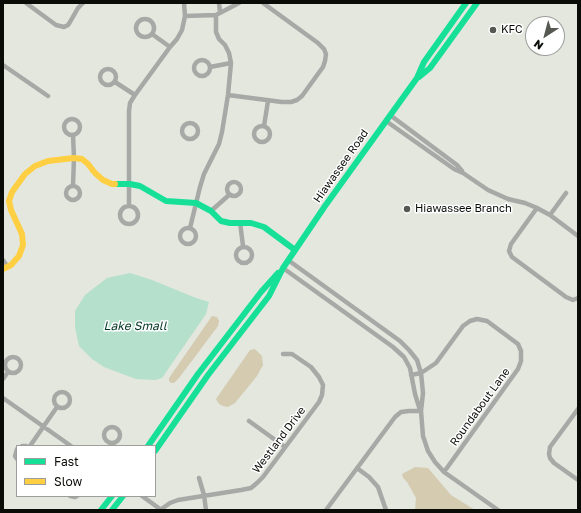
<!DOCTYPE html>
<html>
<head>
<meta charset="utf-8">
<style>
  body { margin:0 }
  #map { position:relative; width:581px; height:513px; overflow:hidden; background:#e3e7de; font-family:"Golos Text",sans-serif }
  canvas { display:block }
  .frame { position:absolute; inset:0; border:4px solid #0a0c07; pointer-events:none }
  .legend { position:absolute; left:16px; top:445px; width:140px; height:52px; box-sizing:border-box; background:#fff; border:1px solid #9d9e9c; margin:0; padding:5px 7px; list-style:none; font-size:12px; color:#0a0c07 }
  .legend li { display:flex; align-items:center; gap:8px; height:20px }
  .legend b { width:20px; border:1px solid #9d9e9c }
  .north { position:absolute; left:525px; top:16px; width:40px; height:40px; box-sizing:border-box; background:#fff; border:1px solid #9d9e9c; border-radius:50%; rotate:216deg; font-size:11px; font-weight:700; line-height:16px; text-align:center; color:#0a0c07 }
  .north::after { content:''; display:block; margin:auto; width:14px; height:18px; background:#565952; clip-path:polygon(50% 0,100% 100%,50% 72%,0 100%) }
</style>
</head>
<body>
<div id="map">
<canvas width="581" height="513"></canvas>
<div class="frame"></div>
<ul class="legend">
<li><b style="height:5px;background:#16e098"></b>Fast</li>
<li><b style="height:5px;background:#ffcf43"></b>Slow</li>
</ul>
<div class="north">N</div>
</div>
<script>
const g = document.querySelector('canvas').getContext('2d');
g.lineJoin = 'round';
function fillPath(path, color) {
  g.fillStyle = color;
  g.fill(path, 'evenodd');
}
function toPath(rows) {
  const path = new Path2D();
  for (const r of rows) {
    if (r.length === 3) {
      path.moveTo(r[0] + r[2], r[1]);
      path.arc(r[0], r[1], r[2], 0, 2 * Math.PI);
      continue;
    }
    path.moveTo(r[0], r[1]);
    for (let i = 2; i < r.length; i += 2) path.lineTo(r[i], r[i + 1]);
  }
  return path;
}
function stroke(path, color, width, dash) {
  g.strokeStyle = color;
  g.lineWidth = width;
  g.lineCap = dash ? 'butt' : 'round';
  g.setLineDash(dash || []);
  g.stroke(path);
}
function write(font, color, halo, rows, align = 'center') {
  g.font = font + ' "Golos Text",sans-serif';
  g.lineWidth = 3;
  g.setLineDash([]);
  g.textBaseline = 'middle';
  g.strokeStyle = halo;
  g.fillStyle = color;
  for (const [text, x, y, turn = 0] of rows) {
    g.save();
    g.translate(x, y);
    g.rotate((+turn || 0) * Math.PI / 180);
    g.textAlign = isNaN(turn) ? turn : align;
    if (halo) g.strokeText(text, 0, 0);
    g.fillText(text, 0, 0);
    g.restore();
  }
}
fillPath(toPath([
  [212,316,217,317,219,321,218,326,179,378,174,383,171,383,169,381,169,378],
  [255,349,262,356,263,365,257,376,235,403,228,407,223,406,219,404,216,399,250,350],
  [415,467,428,468,451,495,475,510,415,510,416,498,407,482,403,478,402,474]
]), '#d4cbb0');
fillPath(toPath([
  [130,273,152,280,196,298,209,302,206,314,162,378,155,380,136,379,104,367,92,359,79,346,75,327,75,311,85,295,107,278]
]), '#b5e0cb');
stroke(toPath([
  [26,3,56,25,64,27,68,25,70,22,78,8,83,3],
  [219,3,220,12],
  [185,16,216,15,239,3],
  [145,28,9],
  [152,34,170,47],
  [202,68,8],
  [3,65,48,96],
  [210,67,231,63],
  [108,77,8],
  [115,82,135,95],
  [228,95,282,102,291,102,297,100,302,96,323,67,325,61,326,54,324,49,318,43,263,3],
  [390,115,457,165,462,171],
  [72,127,8],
  [386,121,454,169,463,173,488,190,508,199,525,203,537,208,550,215,578,236],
  [190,131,8],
  [262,134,8],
  [264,126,268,101],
  [73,135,74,158,73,185],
  [234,189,7],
  [73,193,7],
  [129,215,9],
  [129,206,129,111,130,103,135,95,170,47,177,39,182,30,185,16,184,3],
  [537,208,511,244,509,251,512,257,566,297,573,300,578,298],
  [211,211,229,195],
  [550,215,566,193],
  [240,222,243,246],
  [190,228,200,187,204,174,219,144,222,132,228,95,231,63,229,53,225,45,219,39,216,32,216,15],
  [188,236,8],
  [244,255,8],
  [3,260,8,267],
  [288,260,400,341,409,350,417,360,421,373,423,393,421,411,423,436,428,451,435,462,444,472,498,510],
  [283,268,393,347,404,357,410,368,415,394,420,410],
  [13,365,8],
  [411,375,421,373,436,363,463,326,470,321,477,319,487,321,518,344,521,351,521,361,518,369,444,472],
  [3,379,8,372],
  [62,400,8],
  [3,398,71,446],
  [578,409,550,447,549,454,550,458,554,463,578,480],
  [249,421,285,447],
  [112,435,8],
  [22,446,26,446],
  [30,446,57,407],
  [17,449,15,456,17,459],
  [357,468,369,477,378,487,386,510],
  [199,478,204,495,206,510],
  [70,496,75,497,77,496],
  [142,496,160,509],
  [160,510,170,503,178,500,241,490,251,488,257,483,263,477,319,402,322,395,323,385,319,377,311,367,292,354,283,354],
  [326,510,395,417,401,412,409,411,421,411]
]), '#a7a9a6', 4.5);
stroke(toPath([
  [419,77,430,68,477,3],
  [115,184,130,184,140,186,166,201,196,203,211,211,221,221,230,223,251,223,264,227,295,250],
  [148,446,198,374,261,292,278,273],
  [155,451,208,375,269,296,283,268,325,206,417,78,424,62,466,3],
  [101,510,112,496],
  [112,510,123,496]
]), '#16e098', 6);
stroke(toPath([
  [3,269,11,265,19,256,23,245,22,234,11,210,9,201,12,192,25,174,35,166,48,161,74,158,82,159,88,164,95,173,103,180,112,184,115,184]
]), '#ffcf43', 6);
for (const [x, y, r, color] of [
  [493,30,4,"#565952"],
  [407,209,4,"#565952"]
]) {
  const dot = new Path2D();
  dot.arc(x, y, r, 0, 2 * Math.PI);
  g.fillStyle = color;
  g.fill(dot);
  stroke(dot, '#fff', 1.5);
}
write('11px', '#0a0c07', '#fff', [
  ["KFC",501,30],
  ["Hiawassee Branch",415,209]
], 'left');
write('11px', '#0a0c07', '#fff', [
  ["Hiawassee Road",341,166,-55],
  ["Roundabout Lane",480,407,-54],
  ["Westland Drive",279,440,-53]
]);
write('italic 12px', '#023827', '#fff', [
  ["Lake Small",135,326]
]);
</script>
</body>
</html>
